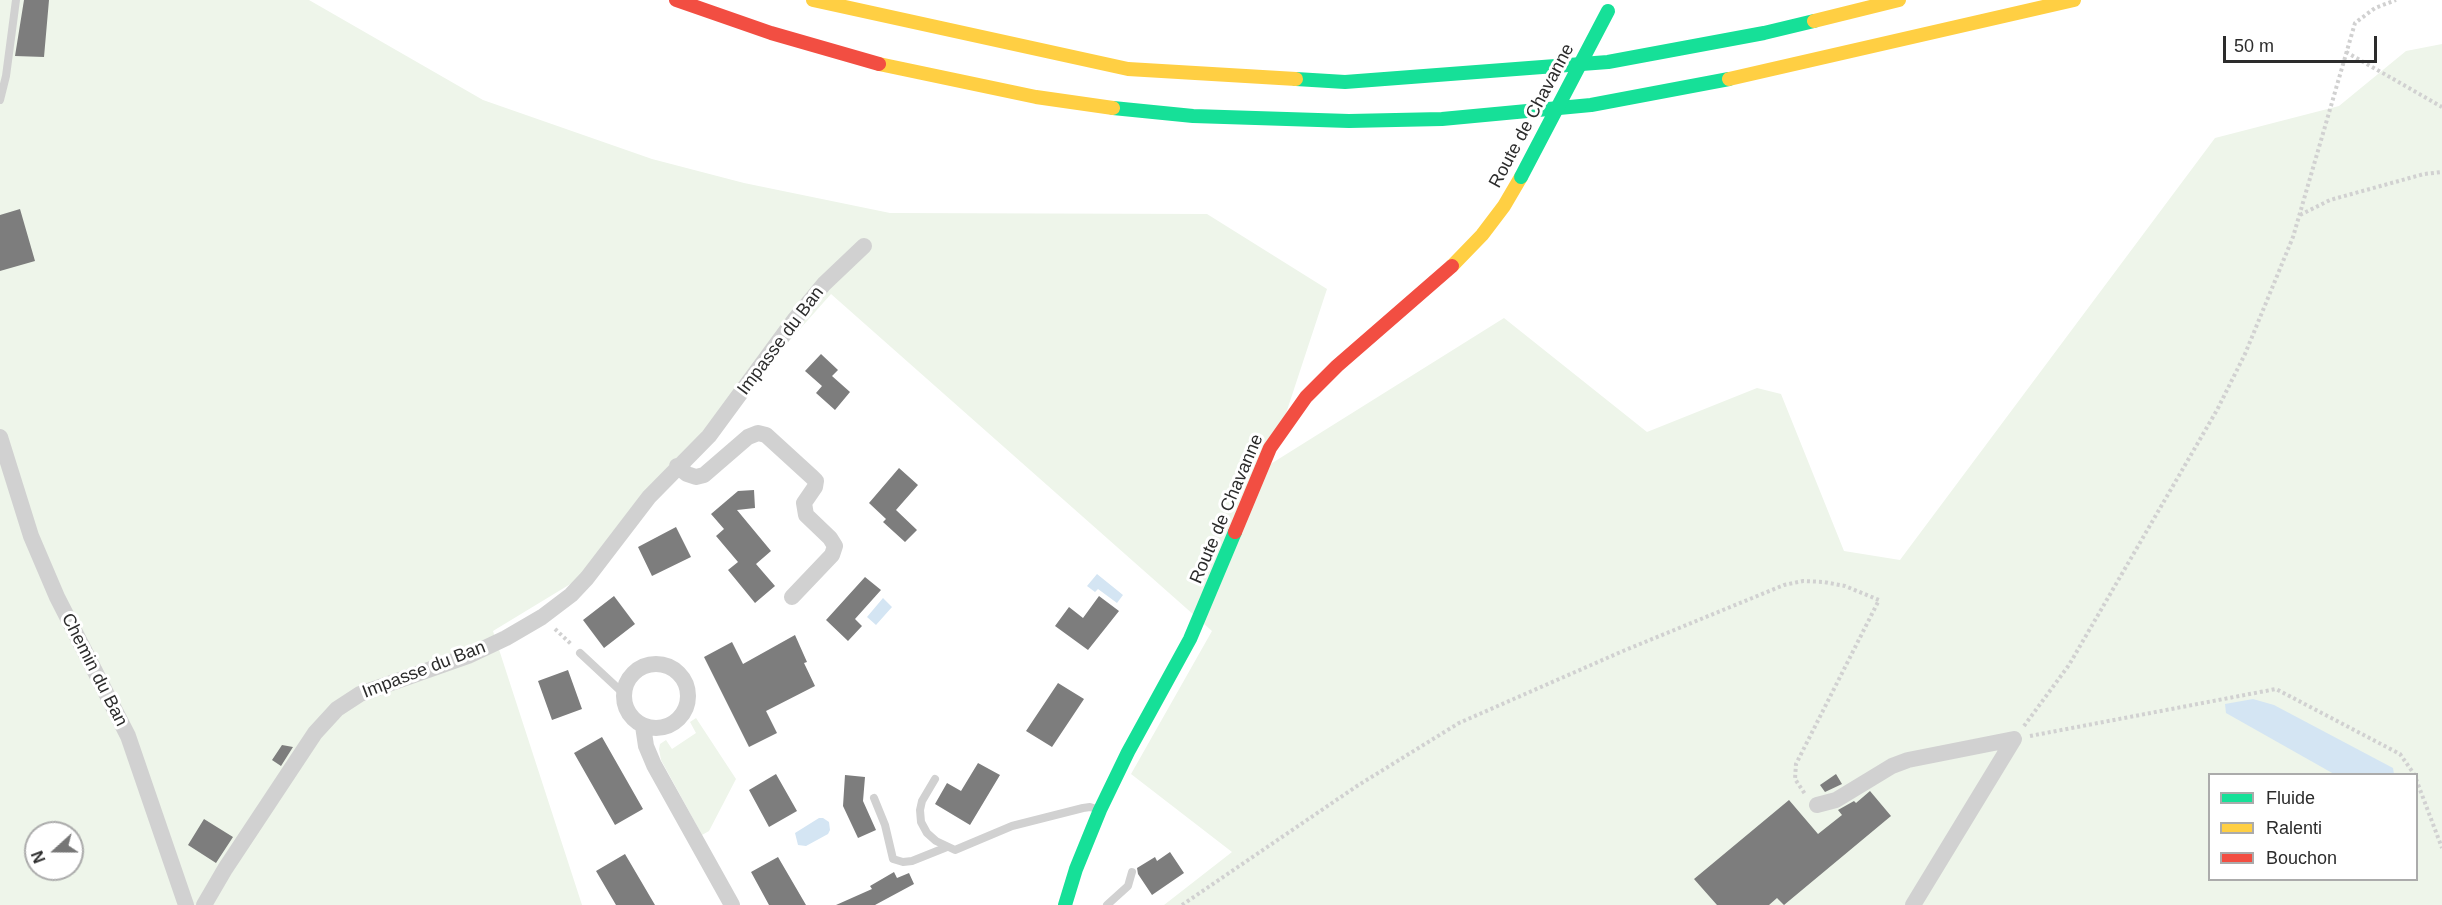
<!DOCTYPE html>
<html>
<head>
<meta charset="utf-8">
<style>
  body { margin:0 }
  #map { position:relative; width:2442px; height:905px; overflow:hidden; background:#fff; font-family:Arial,sans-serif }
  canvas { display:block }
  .legend { position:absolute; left:2208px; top:773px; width:210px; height:108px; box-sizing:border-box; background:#fff; border:2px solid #ababab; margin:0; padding:8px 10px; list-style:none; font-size:18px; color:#2c2c2c }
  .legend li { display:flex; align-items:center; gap:12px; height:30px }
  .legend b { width:30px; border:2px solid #ababab }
  .north { position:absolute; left:24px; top:821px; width:60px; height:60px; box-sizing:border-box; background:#fff; border:2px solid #ababab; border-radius:50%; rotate:249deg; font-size:16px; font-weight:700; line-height:24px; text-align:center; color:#2c2c2c }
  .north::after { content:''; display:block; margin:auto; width:21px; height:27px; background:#767676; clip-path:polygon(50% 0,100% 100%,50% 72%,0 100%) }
  .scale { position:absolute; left:2223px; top:36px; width:154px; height:27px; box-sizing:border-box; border:3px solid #2c2c2c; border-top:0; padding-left:8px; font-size:18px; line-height:21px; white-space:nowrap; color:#2c2c2c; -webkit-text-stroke:4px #fff; paint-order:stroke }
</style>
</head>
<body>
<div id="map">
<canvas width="2442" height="905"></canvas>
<ul class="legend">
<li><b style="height:8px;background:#16e098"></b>Fluide</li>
<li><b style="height:8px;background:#ffcf43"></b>Ralenti</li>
<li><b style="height:8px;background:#f24e42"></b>Bouchon</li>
</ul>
<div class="north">N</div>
<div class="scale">50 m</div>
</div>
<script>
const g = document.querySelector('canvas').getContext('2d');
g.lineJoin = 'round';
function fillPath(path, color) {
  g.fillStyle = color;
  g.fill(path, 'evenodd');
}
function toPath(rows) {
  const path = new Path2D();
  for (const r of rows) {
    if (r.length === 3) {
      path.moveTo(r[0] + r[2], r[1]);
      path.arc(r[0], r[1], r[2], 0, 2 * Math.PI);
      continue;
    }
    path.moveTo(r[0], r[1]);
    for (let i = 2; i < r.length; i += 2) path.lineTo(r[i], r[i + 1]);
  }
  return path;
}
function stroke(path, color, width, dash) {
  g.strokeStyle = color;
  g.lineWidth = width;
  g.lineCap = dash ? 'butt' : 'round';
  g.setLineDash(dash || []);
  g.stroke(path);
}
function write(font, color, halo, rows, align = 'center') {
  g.font = font + ' Arial,sans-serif';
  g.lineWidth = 6;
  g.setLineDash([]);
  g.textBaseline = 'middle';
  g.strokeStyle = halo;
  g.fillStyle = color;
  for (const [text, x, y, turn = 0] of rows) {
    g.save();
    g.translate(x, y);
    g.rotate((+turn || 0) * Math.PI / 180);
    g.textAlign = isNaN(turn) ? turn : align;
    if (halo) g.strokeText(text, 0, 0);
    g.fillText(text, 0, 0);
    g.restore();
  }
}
fillPath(toPath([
  [0,0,309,0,483,100,652,159,744,183,890,213,1207,214,1327,289,1269,465,1504,318,1647,432,1757,388,1781,394,1844,551,1900,560,2215,138,2339,106,2406,51,2442,44,2442,905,1164,905,1232,852,1131,774,1212,631,831,294,577,580,493,631,582,905,0,905],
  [2210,774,2416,774,2416,880,2210,880],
  [36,833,72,833,72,869,36,869],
  [696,718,736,779,709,831,702,835,661,760,659,749,660,744,666,740,672,749,696,733,690,722]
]), '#eef5ea');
fillPath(toPath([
  [1097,574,1123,595,1117,603,1098,589,1095,592,1087,586],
  [883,598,892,607,876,625,867,617],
  [2253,699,2274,705,2393,768,2394,774,2334,774,2226,713,2225,704],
  [819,818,823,818,829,822,830,830,828,834,806,846,798,845,795,833]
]), '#d4e5f3');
fillPath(toPath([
  [24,0,49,0,44,57,15,56],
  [20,209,35,261,0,271,0,215],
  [821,354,838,370,832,376,850,392,835,410,816,393,822,386,805,371],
  [899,468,918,485,896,510,917,530,905,542,883,522,886,519,869,503],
  [754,490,755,508,737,510,771,551,756,564,775,586,755,603,728,570,738,562,716,536,724,529,711,514,738,491],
  [676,527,691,557,652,576,638,547],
  [865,577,881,590,855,619,862,626,848,641,826,620],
  [614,596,635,624,604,648,583,620],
  [1099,596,1119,611,1088,650,1055,626,1069,607,1083,618],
  [795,635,807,662,804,663,815,686,766,711,777,733,749,747,704,657,732,642,743,664],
  [568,670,582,709,552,720,538,681],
  [1058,683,1084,699,1052,747,1026,731],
  [602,737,643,809,615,825,574,753],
  [282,745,293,747,281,766,272,760],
  [978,763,1000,775,970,825,935,804,947,783,961,791],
  [776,774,797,811,769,827,749,790],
  [1836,774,1842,784,1825,792,1820,785],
  [845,775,865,777,863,801,876,830,858,838,843,806],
  [1870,791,1891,816,1784,905,1777,898,1769,905,1717,905,1694,879,1789,800,1818,834,1842,815,1838,810,1854,801,1856,803],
  [204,819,233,837,216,863,188,845],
  [1170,852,1184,873,1152,895,1138,874,1137,868,1155,857,1157,861],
  [625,854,655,905,616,905,596,871],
  [778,857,806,905,769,905,751,872],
  [894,872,897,878,909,873,914,884,875,905,836,905,872,889,870,886]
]), '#7d7d7d');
stroke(toPath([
  [2346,52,2442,107],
  [2300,215,2330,200,2424,174,2442,172],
  [555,629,571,644],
  [2024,726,2069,665,2217,410,2245,354,2293,237,2355,23,2375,8,2396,0],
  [2030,736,2276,689,2400,754,2414,774],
  [2416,779,2442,848],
  [1182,905,1357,786,1459,723,1623,651,1784,585,1803,581,1824,582,1845,586,1879,600,1796,764,1795,779,1805,794]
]), '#d1d1d1', 4, [3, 3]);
stroke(toPath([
  [0,100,6,76,16,0],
  [580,653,623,693],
  [935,779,922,801,920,810,921,822,927,833,936,841,955,850,1012,826,1083,808,1090,807,1100,810],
  [874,798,885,825,893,859,903,862,912,861,947,847],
  [1107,905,1128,886,1132,872]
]), '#d1d1d1', 8);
stroke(toPath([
  [0,437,31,536,57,597,128,736,186,905],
  [677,466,687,474,696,477,704,475,748,437,758,433,766,435,812,477,816,481,815,487,804,503,806,515,830,538,835,546,832,555,792,597],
  [656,696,32],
  [643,726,646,746,654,765,732,905],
  [1817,805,1836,800,1892,766,1908,760,2014,739,1913,905],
  [204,905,225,869,315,733,337,709,360,694,468,656,506,638,542,617,571,595,587,578,649,497,709,436,795,319,824,284,864,246]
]), '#d1d1d1', 16);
stroke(toPath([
  [1296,79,1345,82,1608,62,1764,33,1814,21],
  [1113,108,1193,116,1349,121,1442,119,1591,105,1729,79],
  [1065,905,1076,869,1100,810,1128,752,1190,639,1235,532]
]), '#16e098', 14);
stroke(toPath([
  [813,0,1128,69,1296,79],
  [1814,21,1899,0],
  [879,64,1036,97,1113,108],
  [1729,79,2074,0],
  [1452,266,1482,235,1504,206,1521,177]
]), '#ffcf43', 14);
stroke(toPath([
  [676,0,771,33,879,64],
  [1235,532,1270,448,1306,397,1337,366,1452,266]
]), '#f24e42', 14);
stroke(toPath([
  [1521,177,1608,11]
]), '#16e098', 14);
write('18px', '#2c2c2c', '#fff', [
  ["Route de Chavanne",1532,116,-62],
  ["Impasse du Ban",781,341,-53],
  ["Route de Chavanne",1227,509,-67],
  ["Chemin du Ban",94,670,63],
  ["Impasse du Ban",424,670,-21]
]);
</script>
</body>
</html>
